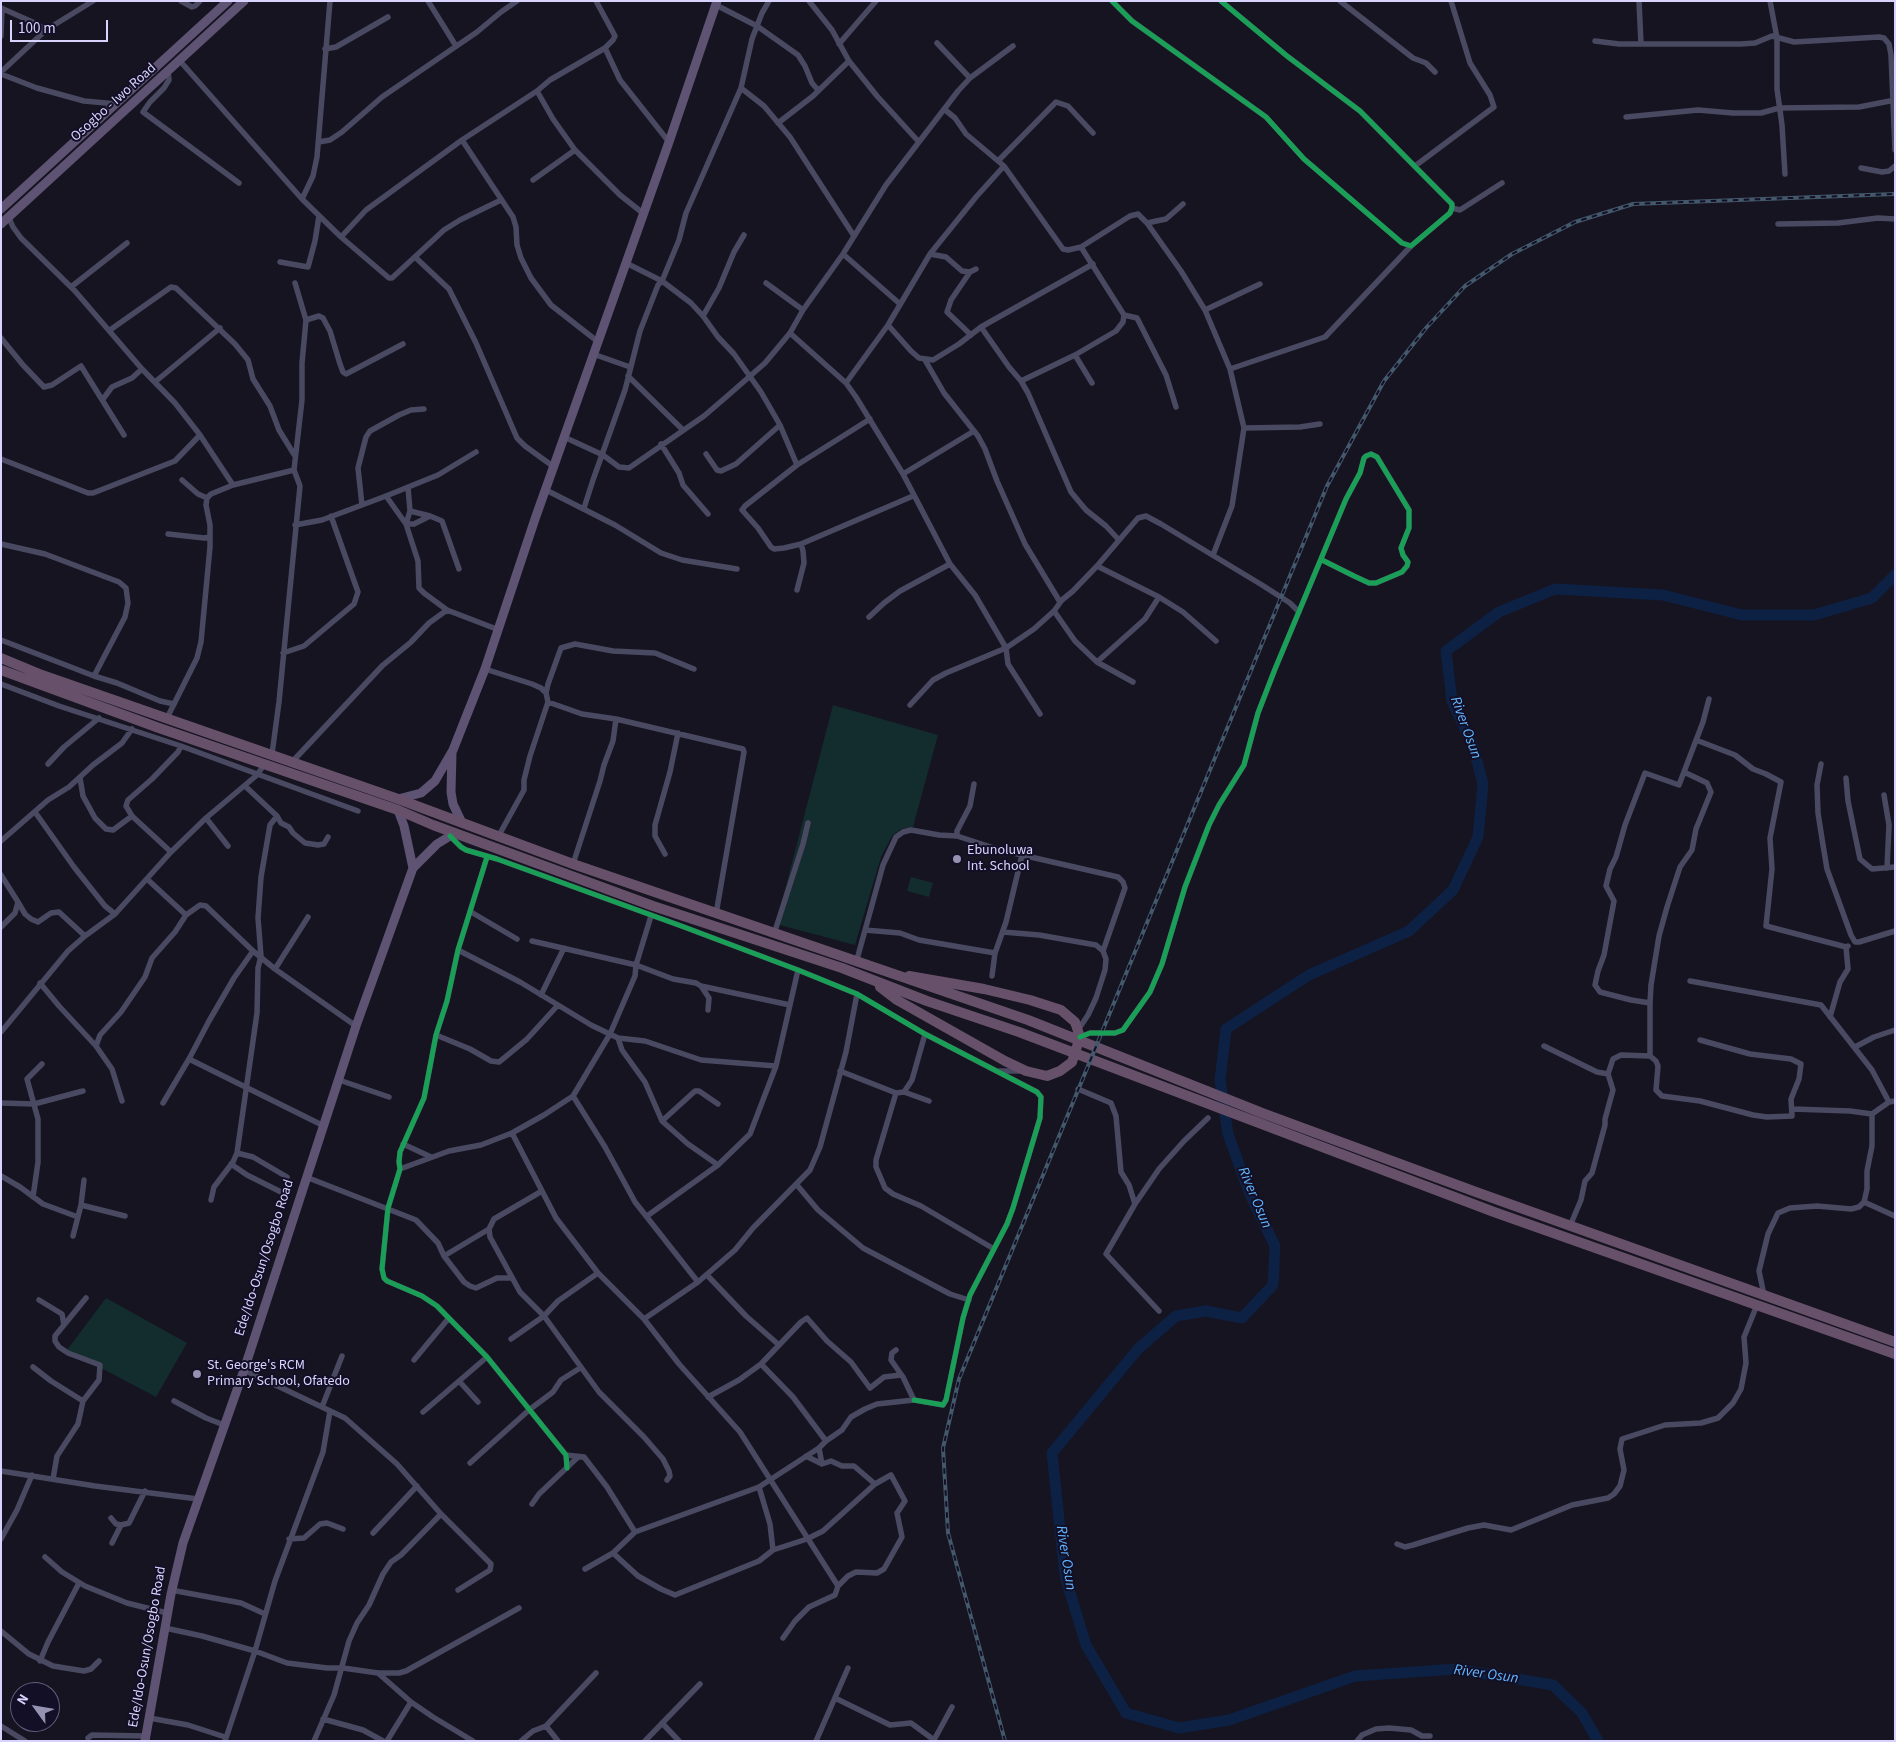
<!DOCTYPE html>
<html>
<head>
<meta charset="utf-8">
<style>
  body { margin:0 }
  #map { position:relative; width:1896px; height:1742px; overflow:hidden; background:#161421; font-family:"Source Sans 3",sans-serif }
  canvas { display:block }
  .frame { position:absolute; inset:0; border:2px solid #d9d4ff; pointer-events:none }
  .north { position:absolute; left:10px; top:1682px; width:50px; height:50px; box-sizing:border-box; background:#130f26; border:1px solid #625e7d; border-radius:50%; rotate:302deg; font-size:14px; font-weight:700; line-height:20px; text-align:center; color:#d9d4ff }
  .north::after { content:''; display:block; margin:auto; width:18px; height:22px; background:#9591b1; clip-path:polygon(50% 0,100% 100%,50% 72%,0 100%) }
  .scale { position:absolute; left:10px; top:20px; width:98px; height:22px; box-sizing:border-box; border:2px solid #d9d4ff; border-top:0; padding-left:6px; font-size:15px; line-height:18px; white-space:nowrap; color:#d9d4ff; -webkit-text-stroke:4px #130f26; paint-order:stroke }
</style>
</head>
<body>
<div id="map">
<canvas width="1896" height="1742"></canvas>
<div class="frame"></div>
<div class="north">N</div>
<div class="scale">100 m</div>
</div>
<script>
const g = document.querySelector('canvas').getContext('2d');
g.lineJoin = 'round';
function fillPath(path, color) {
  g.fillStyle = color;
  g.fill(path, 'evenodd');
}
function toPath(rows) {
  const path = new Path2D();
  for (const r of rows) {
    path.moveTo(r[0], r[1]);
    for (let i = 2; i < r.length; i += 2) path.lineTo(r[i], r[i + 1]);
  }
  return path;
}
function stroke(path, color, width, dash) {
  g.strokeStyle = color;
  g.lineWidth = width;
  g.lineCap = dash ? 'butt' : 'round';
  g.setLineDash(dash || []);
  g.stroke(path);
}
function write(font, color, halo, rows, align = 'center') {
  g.font = font + ' "Source Sans 3",sans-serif';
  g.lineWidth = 4;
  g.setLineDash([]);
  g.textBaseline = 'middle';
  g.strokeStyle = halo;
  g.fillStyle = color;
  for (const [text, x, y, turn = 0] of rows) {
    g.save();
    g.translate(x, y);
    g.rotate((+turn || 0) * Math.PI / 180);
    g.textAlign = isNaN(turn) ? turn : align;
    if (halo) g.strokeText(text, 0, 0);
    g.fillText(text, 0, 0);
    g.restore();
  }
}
fillPath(toPath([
  [833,705,938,735,913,827,901,829,892,836,881,857,855,945,776,924],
  [911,877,933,883,929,897,907,891],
  [106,1298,187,1343,156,1397,67,1350]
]), '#132c2d');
stroke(toPath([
  [1598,1741,1582,1713,1553,1685,1457,1669,1355,1676,1229,1720,1179,1728,1126,1713,1086,1645,1065,1576,1052,1453,1138,1349,1176,1316,1206,1311,1242,1318,1273,1285,1275,1246,1249,1192,1228,1134,1220,1080,1226,1029,1309,975,1409,931,1453,890,1478,837,1483,784,1473,746,1452,701,1446,651,1499,612,1555,589,1663,595,1742,615,1814,615,1872,598,1895,575]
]), '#0d2144', 11);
stroke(toPath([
  [181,1,192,7,195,6,200,1],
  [428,1,456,46],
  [809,1,832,30,849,61,877,96,918,141],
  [1112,1,1132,21,1266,117,1304,159,1402,243,1411,246,1450,213,1452,208,1452,204,1360,111,1287,56,1221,1],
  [1340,1,1413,58,1426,63,1435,72],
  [1639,1,1641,44],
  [1770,1,1777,38,1777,89,1782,125,1785,174],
  [716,5,757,26,798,55,805,66,812,83,818,90],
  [1,8,37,24,46,30],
  [1,36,2,9],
  [1595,41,1619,44,1741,44,1755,43,1772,36,1794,42,1879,37,1884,38,1889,44,1891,55,1895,150],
  [937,43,970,78],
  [839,44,876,1],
  [605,48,620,80,669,142],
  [325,49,336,47,388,17],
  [180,61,302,199,341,237,389,278,392,278,444,230,460,220,501,200],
  [168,71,169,80,164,88,150,102,143,112,239,183],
  [1,72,46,30,93,1],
  [1,74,37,88,84,101,117,104],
  [741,88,764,106,790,137,854,236],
  [537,91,553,119,575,150,620,195,644,214],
  [944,109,955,118,966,134,1004,166,1063,249,1068,250,1081,247,1130,216,1138,214,1147,223,1181,271,1205,310,1230,369,1244,428,1232,506,1213,555],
  [1626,117,1698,110,1733,113,1761,113,1779,108,1859,107,1895,100],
  [778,123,813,96,849,61],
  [462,140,513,217,516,227,517,245,521,258,531,278,551,305,597,341],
  [319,142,330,140,342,132,382,97,477,32,501,12,517,1],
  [998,161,1056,102,1068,106,1093,133],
  [1415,166,1494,107,1490,95,1470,63,1451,1],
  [1861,168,1882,172,1889,171,1895,166],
  [533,180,575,150],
  [302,199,313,176,317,157,330,1],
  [1452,208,1460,210,1502,183],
  [9,218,13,227,21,238,75,291,142,369,175,403,200,435,233,485],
  [1147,223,1166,219,1183,204],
  [1778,224,1838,223,1878,218,1895,219],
  [341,237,366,210,462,140,537,91,550,80,605,48,613,40,615,36,596,1],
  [843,254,900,304],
  [930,254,946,257,962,271,970,272,976,269],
  [415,257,449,289,476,343,517,438,525,446,554,467],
  [280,262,308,267,315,241,319,216],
  [626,263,662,281,691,303,703,316,718,337,734,354,761,392,780,425,797,465],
  [970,272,951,300,947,312,971,335],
  [766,283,803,310],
  [71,287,127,243],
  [1205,310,1260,284],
  [1124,315,1137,318,1166,375,1176,407],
  [703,316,719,288,734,252,744,235],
  [306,320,319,316,323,318,330,331,340,364,343,372,346,374,403,344],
  [888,325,911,351,919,358,933,360,959,344,981,327,1093,264],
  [981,327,1009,367,1021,381,1028,393,1071,492,1086,510,1106,526,1119,540],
  [110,330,171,287,176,288,235,344,248,360,253,379,270,406,279,430,295,456],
  [790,333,846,383,856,397,903,474,950,564,975,595,1006,648,1008,664,1040,714],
  [1,338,23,365,44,387,52,385,81,366,124,435],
  [593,354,630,367],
  [1075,355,1092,383],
  [925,360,944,393,978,436,985,449,997,481,1025,544,1060,602],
  [1230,369,1325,337,1411,246],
  [628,376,683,430],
  [1021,381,1075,355,1116,331,1123,322,1124,315,1081,247],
  [155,382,220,328],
  [846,383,888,325,930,254,976,197,1004,166],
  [103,399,112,387,132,378,142,369],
  [870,419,797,465,745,506,742,510,758,528,771,547,774,549,784,548,801,544,913,496],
  [1244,428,1300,427,1320,424],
  [564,437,603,455,619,467,629,468,704,416,725,398,765,363,790,333,803,310,843,254,886,185,958,91,970,78,1013,46],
  [661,444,679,473,683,485,708,514],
  [706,454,717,470,721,471,736,464,780,425],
  [1,459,88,493,93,493,175,461,200,435],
  [903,474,974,431],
  [182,480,198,494,207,498],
  [408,487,410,511,406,524,414,524,430,516],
  [546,490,615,525,661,553,682,560,737,569],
  [386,496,406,524,418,561,419,588,424,593,447,610,499,630],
  [362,505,358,468,366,437,370,431,399,415,411,410,424,409],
  [584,508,593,480,625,390,640,331,658,285,662,281,679,240,686,213,741,88,752,39,762,13,769,1],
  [410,511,430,516,442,521,459,569],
  [295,525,322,520,386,496,438,475,476,452],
  [168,534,204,538,210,537],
  [1,544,45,554,119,582,126,588,128,603,125,617,94,676,117,683,160,701,174,704],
  [1097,566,1159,597,1183,612,1216,641],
  [797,590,804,563,803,551,801,544],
  [1054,611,1075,641,1097,662,1133,682],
  [869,617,884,603,900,591,950,564],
  [1,640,94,676],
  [283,653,304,646,354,604,358,592,331,516],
  [1097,662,1145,619,1159,597],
  [485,669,532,684,541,688,546,693],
  [1,684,59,706,181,746,358,811],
  [548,702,582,714,616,719,743,749,744,752,716,914],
  [910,705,933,680,946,673,1006,648,1034,629,1054,611,1062,600,1073,591,1097,566,1138,518,1146,516,1161,524,1262,585,1290,603,1299,612],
  [167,718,197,658,201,642,210,547,210,525,206,505,207,498,211,494,233,485,294,470],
  [1696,740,1735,755,1753,769,1766,774,1781,782,1770,838,1772,869,1766,926,1846,947],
  [272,754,279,702,300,486,294,470,302,400,302,363,306,320,295,283],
  [292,762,383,665,411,642,429,623,447,610],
  [48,764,64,747,99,718],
  [1821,764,1817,785,1818,813,1823,845,1827,869,1851,935,1855,942,1859,942,1895,931],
  [80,778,83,796,95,818,106,829,113,830,132,816],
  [1846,778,1848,801,1860,859,1872,869,1895,867],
  [245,786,277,816,281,823,289,827,293,833,305,843,318,845,324,844,328,837],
  [1884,795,1889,825,1887,868],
  [35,812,74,867,105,906,115,914],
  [206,818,228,846],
  [450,836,461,847,466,850,497,859,684,927,798,970,857,994,925,1034,1037,1092,1041,1097,1040,1118,1013,1208,1007,1224,970,1295,963,1318,946,1400,943,1405,914,1400],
  [957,836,957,831,970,806,974,784],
  [498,837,524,790,524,780,530,756,548,702,546,693,548,684,561,648,575,644,613,651,655,653,694,669],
  [1,841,48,800,69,787,93,765,122,743,132,729],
  [171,852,132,816,126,806,128,800,152,779,178,752,181,746],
  [665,854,655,836,655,825,670,772,678,733],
  [487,857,458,950,447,1001,436,1035,424,1098,400,1152,399,1162,400,1169,388,1208,382,1269,384,1278,387,1281,422,1296,437,1306,487,1357,566,1455,567,1468],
  [573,864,600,781,604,765,613,741,616,719],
  [1,875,18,902],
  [147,879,186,915],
  [471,912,517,939],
  [1,927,15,913,18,902,25,914,31,919,38,922,51,913,59,912,85,936],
  [865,930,900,933,919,940,995,953],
  [1003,932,1039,935,1096,945,1103,951,1106,959,1105,970,1096,998,1088,1015,1078,1030],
  [774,934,803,844,808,823],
  [532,941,636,965,673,979,696,983,701,986,709,998,708,1010],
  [458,950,520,982,591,1025,618,1038,645,1041,701,1060,776,1066],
  [856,963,883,865,896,837,903,832,911,830,939,835,957,836,1000,850,1118,877,1123,882,1125,888,1103,951],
  [275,969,308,917],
  [992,976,995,953,1006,922,1022,855],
  [1690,981,1821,1005,1872,1070,1889,1102],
  [40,983,59,1006,96,1046,112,1069,122,1101],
  [701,986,790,1005],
  [541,995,564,948],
  [1650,1003,1651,985,1659,936,1667,907,1680,867,1692,850,1696,829,1711,792,1707,783,1684,772],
  [1830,1017,1840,982,1848,969,1846,947,1848,946],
  [1,1032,68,951,85,936,115,914,171,852,206,818,257,775,264,765],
  [436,1035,470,1049,491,1061,499,1062,527,1039,558,1005],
  [1080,1037,1090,1033,1115,1033,1123,1030,1150,992,1162,964,1185,887,1209,825,1219,805,1244,765,1258,713,1275,669,1346,499,1360,473,1364,458,1366,456,1371,454,1377,457,1409,510,1409,528,1401,548,1403,555,1408,562,1407,566,1402,572,1376,583,1369,583,1354,576,1322,560],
  [618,1038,622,1050,645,1082,662,1121,688,1144,718,1165],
  [96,1046,100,1035,121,1012,145,977,152,958,175,932,186,915,200,905,206,906,253,951,275,969,356,1026],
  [1544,1046,1597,1072,1608,1074],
  [1855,1047,1874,1037,1895,1030],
  [1650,1056,1656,1061,1658,1066,1656,1090,1662,1096,1700,1101,1753,1115,1767,1117,1792,1116,1791,1099,1799,1079,1801,1064,1791,1059,1750,1054,1700,1040],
  [189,1059,324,1126],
  [840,1071,896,1093,904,1092,912,1080,925,1034],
  [999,1071,1020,1071],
  [339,1080,389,1097],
  [1078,1089,1111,1103,1116,1116,1121,1172,1129,1185,1135,1204],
  [904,1092,929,1101],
  [896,1093,876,1160,876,1167,885,1188,893,1194,921,1206,994,1249],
  [573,1096,605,1147,635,1202,698,1282],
  [1,1103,34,1104,83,1091],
  [163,1103,189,1059,209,1021,234,978,253,951],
  [1792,1109,1850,1111,1872,1114],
  [662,1121,695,1091,699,1091,718,1104],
  [512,1133,556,1218,598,1273,644,1319,679,1364,740,1432,838,1586],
  [403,1144,431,1157],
  [237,1153,253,1157,287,1177],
  [231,1164,247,1175,281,1192],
  [400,1169,449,1151,481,1145,512,1133,544,1115,573,1096,610,1034,635,976,636,965,651,916],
  [1,1176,20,1187,43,1204,78,1217],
  [306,1177,416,1220,438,1243,444,1256,464,1282,470,1286,476,1288,497,1278,512,1278],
  [797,1185,818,1210,863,1248,950,1294,969,1300],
  [542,1191,494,1219,489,1229,490,1237,520,1292,544,1316,599,1392,644,1437,663,1459,669,1471,670,1476,667,1480],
  [33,1197,38,1162,38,1119,27,1079,42,1064],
  [211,1200,214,1187,233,1162,237,1153,257,1013,258,968,261,956,258,918,261,877,270,825,277,816],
  [1864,1202,1895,1216],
  [81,1205,125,1216],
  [647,1216,718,1165,750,1134,776,1066,798,970],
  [1570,1226,1581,1200,1585,1181,1592,1173,1605,1125,1605,1119,1613,1090,1608,1074,1613,1059,1621,1055,1650,1056,1650,1003,1631,1000,1600,992,1595,985,1598,971,1604,955,1614,901,1606,886,1610,869,1616,857,1625,825,1645,773,1679,785,1703,722,1709,699],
  [73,1236,81,1205,84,1180],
  [444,1256,489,1229],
  [707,1275,746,1316,779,1345],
  [1764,1295,1759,1271,1768,1234,1778,1213,1790,1208,1817,1206,1851,1209,1859,1207,1864,1202,1867,1189,1867,1171,1872,1146,1872,1114,1889,1102,1895,1101],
  [39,1300,62,1314,64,1325],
  [1159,1311,1106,1254,1135,1204,1159,1169,1184,1141,1208,1118],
  [644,1319,698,1282,735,1250,753,1228,810,1170,820,1147,846,1052,857,994],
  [511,1339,544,1316,558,1301,598,1273],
  [414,1360,448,1319],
  [761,1364,793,1397,826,1441],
  [33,1367,51,1381,83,1401],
  [244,1370,345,1418,397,1464,441,1514,491,1564,490,1570,458,1590],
  [459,1381,478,1402],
  [708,1397,739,1380,761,1364,801,1322,807,1318,827,1341,851,1362,870,1388,884,1377,901,1375],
  [174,1401,206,1418,224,1425],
  [322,1407,342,1356],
  [423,1412,487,1357],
  [819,1448,822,1464],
  [566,1455,584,1457,607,1487,635,1532],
  [806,1456,822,1464,831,1461,842,1466,854,1466,875,1484],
  [470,1463,529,1410,553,1392,561,1380,580,1368],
  [1,1471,95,1486,198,1499],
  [53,1479,57,1456,78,1424,83,1401,99,1380,100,1365,68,1353,59,1347,55,1341,55,1336,86,1298],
  [759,1487,770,1524,773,1550],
  [532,1504,539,1494,578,1457],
  [111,1518,116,1524,121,1525,129,1523,145,1491],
  [373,1533,417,1486],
  [1,1539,17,1510,32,1475],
  [289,1539,304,1538,320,1524,327,1523,343,1529],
  [112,1543,121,1525],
  [1397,1544,1405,1547,1413,1545,1468,1528,1484,1525,1511,1530,1572,1505,1608,1498,1614,1494,1620,1486,1624,1470,1620,1449,1622,1439,1665,1425,1701,1423,1718,1418,1733,1403,1741,1389,1746,1363,1744,1337,1757,1305],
  [613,1553,638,1576,661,1589,675,1595,759,1561,773,1550,807,1539,823,1531,875,1484,891,1475,905,1501,897,1513,902,1537,884,1569,877,1573,856,1572,848,1576,838,1586,835,1595,809,1607,795,1621,783,1638],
  [45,1557,62,1572,85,1586,127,1603,167,1613],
  [585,1569,613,1553,635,1532,759,1487,819,1448,826,1441,842,1430,851,1417,865,1409,877,1404,914,1400,903,1377,891,1360,892,1353,896,1350],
  [171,1590,241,1603,265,1614],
  [165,1628,202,1636,255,1651,287,1663,327,1668,343,1668,378,1673,399,1673,406,1671,519,1608],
  [1,1631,29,1654,53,1666,84,1671,91,1669,99,1661],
  [40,1661,48,1642,79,1583],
  [378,1673,411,1702,433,1717,473,1741],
  [835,1698,890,1725,911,1723,934,1740,952,1707],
  [149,1718,188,1725,225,1737],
  [323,1719,363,1730,383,1741],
  [662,1723,679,1741],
  [1,1726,25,1741],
  [546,1726,558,1741],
  [88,1738,92,1735,146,1736],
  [225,1741,255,1651,275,1581,323,1452,330,1411],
  [314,1741,334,1695,349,1641,357,1623,369,1605,383,1574,391,1562,401,1555,441,1514],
  [387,1741,411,1702],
  [521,1741,533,1731,546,1726,596,1673],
  [645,1741,700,1684],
  [816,1741,848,1668],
  [1357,1741,1362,1735,1376,1729,1389,1728,1411,1730,1422,1736,1430,1736]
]), '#4a4962', 5.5);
stroke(toPath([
  [1,209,228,1],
  [1,224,244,1],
  [452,753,451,792,453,804,462,823],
  [398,799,421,793,435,781,453,750,485,669,535,519,669,142,717,1],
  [398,810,404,826,413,868],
  [145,1741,171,1594,183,1543,244,1370,356,1026,413,868,437,844,455,833]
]), '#5e5373', 9);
stroke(toPath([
  [1,658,42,675,398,799,573,864,1028,1020,1262,1113,1476,1192,1895,1342],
  [1,670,159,728,398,810,433,825,653,906,842,968,927,1001,1019,1032,1494,1212,1895,1354],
  [880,987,897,1000,1005,1061,1026,1071,1047,1076,1060,1071,1072,1062,1080,1037,1075,1022,1061,1010,1030,1000,984,989,909,976]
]), '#67516a', 10);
const rail = toPath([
  [1005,1741,948,1533,943,1448,959,1379,1327,486,1384,381,1426,328,1465,286,1512,254,1575,222,1633,204,1895,194]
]);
stroke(rail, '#43596b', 4);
stroke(rail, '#130f26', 2, [5.5]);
stroke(toPath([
  [1112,1,1132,21,1266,117,1304,159,1402,243,1411,246,1450,213,1452,208,1452,204,1360,111,1287,56,1221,1],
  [450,836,461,847,466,850,497,859,684,927,798,970,857,994,925,1034,1037,1092,1041,1097,1040,1118,1013,1208,1007,1224,970,1295,963,1318,946,1400,943,1405,914,1400],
  [487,857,458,950,447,1001,436,1035,424,1098,400,1152,399,1162,400,1169,388,1208,382,1269,384,1278,387,1281,422,1296,437,1306,487,1357,566,1455,567,1468],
  [1080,1037,1090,1033,1115,1033,1123,1030,1150,992,1162,964,1185,887,1209,825,1219,805,1244,765,1258,713,1275,669,1346,499,1360,473,1364,458,1366,456,1371,454,1377,457,1409,510,1409,528,1401,548,1403,555,1408,562,1407,566,1402,572,1376,583,1369,583,1354,576,1322,560]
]), '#1a9f57', 5);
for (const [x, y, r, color] of [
  [957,859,5,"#9591b1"],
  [197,1374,5,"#9591b1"]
]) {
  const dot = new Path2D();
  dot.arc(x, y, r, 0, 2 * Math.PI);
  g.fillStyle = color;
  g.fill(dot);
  stroke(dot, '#130f26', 2);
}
write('14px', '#d9d4ff', '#130f26', [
  ["Osogbo - Iwo Road",114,103,-42],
  ["Ede/Ido-Osun/Osogbo Road",265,1258,-72],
  ["Ede/Ido-Osun/Osogbo Road",148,1647,-80]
]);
write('14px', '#d9d4ff', '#130f26', [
  ["Ebunoluwa",967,851],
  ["Int. School",967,867],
  ["St. George's RCM",207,1366],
  ["Primary School, Ofatedo",207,1382]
], 'left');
write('italic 15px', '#62b6ff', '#130f26', [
  ["River Osun",1465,728,70],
  ["River Osun",1254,1198,67],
  ["River Osun",1065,1558,81],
  ["River Osun",1486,1675,8]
]);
</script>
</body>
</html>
